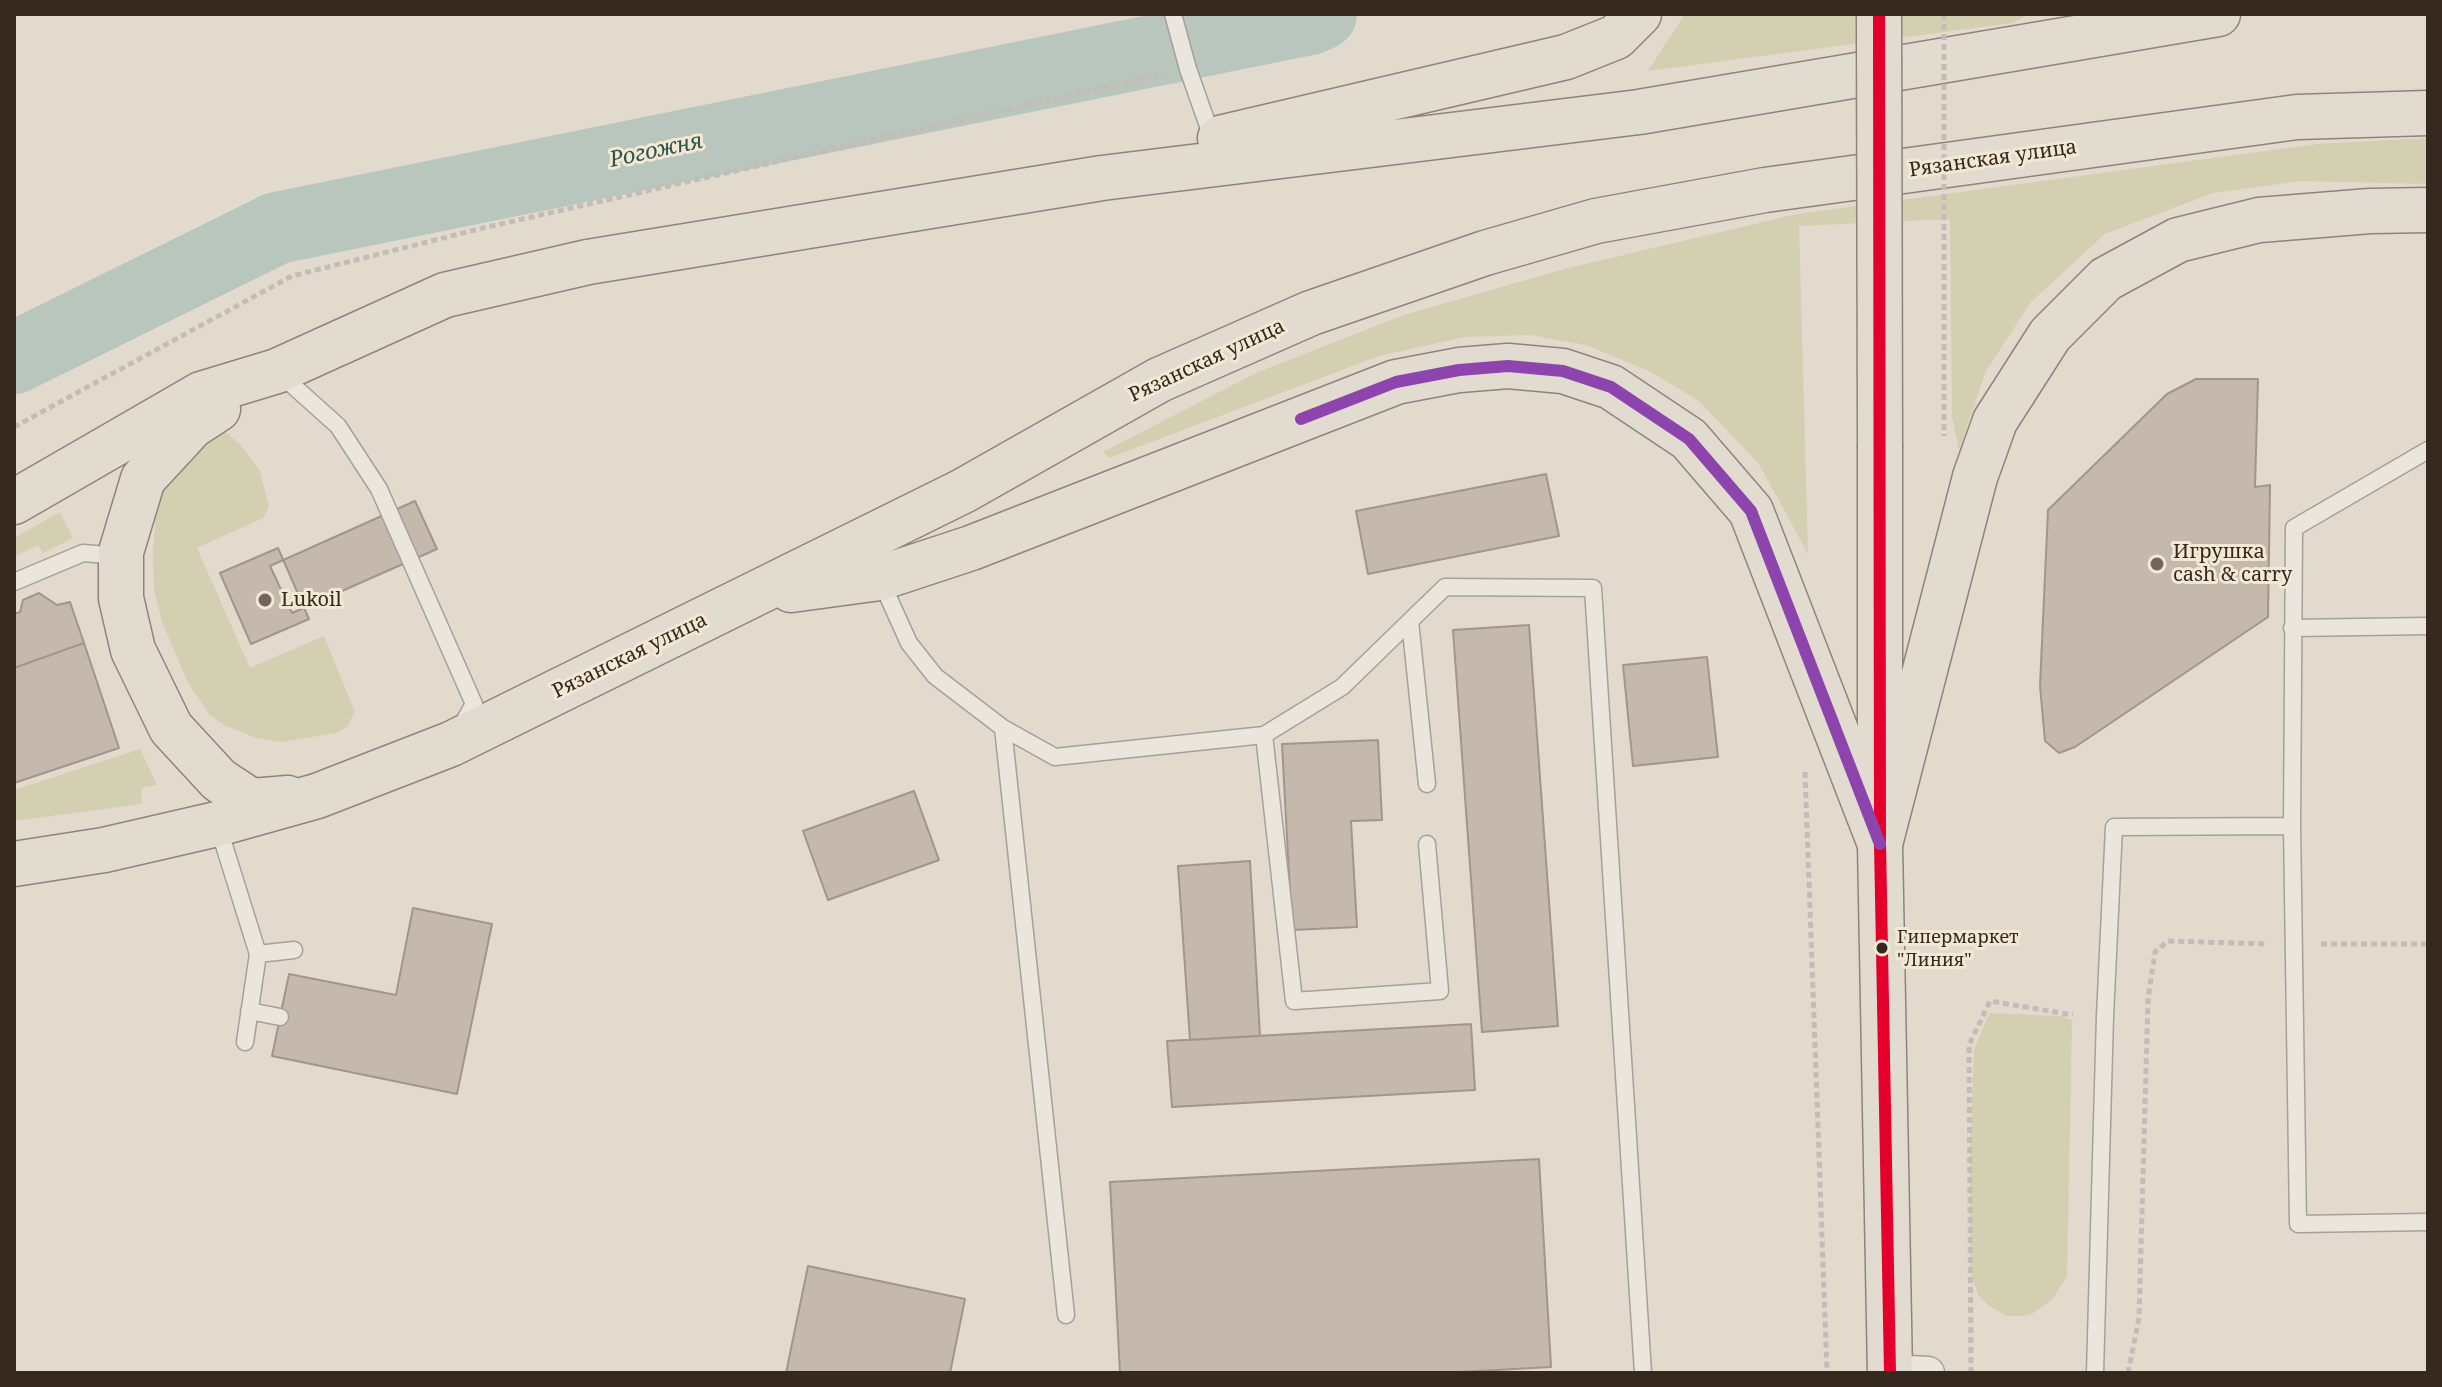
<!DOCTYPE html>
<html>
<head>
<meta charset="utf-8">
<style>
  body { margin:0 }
  #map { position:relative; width:2442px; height:1387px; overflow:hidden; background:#e2dacd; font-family:"Noto Serif",serif }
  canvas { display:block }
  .frame { position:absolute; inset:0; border:16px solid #35281f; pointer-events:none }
</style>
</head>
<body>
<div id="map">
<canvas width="2442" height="1387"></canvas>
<div class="frame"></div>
</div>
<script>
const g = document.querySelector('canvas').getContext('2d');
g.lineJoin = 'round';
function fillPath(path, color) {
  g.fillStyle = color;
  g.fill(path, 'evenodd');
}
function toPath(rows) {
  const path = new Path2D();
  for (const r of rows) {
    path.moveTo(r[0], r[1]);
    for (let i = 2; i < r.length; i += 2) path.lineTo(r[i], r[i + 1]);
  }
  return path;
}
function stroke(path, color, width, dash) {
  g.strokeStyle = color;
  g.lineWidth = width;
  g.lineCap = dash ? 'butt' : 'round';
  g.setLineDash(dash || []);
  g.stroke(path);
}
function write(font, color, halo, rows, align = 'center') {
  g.font = font + ' "Noto Serif",serif';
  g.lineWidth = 6;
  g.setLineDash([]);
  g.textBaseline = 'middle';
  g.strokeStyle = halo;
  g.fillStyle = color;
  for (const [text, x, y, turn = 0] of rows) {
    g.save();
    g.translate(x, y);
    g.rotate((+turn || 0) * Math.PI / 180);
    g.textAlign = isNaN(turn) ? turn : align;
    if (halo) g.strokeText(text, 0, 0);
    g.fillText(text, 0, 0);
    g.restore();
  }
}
fillPath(toPath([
  [1685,14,2029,14,2013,23,1648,71],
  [2428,138,2428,184,2301,181,2213,193,2105,234,2031,302,1986,371,1959,450,1952,417,1950,219,1799,226,1808,554,1759,464,1699,401,1649,371,1586,345,1530,335,1465,337,1379,356,1109,458,1103,452,1258,372,1404,315,1564,269,1797,214,2317,144],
  [224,431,240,444,260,471,269,507,263,518,197,548,250,668,324,636,355,712,347,727,336,733,282,742,256,738,222,724,209,714,188,683,162,622,154,590,153,553,157,496,181,457],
  [60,512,73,538,43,553,38,545,14,557,14,538],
  [140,749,157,785,141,788,142,804,14,821,14,790],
  [1989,1013,2060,1016,2072,1020,2067,1276,2052,1300,2032,1314,2023,1316,2007,1316,1988,1305,1978,1295,1970,1270,1970,1159,1974,1050]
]), '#d2d0b0');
stroke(toPath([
  [14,358,277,228,1310,19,1321,14]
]), '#b8c6bd', 72);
const building = toPath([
  [2196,379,2258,379,2255,487,2270,485,2268,617,2075,747,2059,753,2045,741,2040,686,2048,510,2167,394,2196,379],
  [1546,474,1559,536,1368,574,1356,511,1546,474],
  [415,501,437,549,292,613,270,566,415,501],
  [278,548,309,619,251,644,220,573,278,548],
  [39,593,57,605,70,602,84,643,14,668,14,614,20,612,23,600,39,593],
  [1529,625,1558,1026,1482,1032,1453,630,1529,625],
  [84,643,119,748,14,783,14,668,84,643],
  [1707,657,1718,757,1633,766,1623,665,1707,657],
  [1378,740,1382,820,1351,821,1357,927,1292,930,1282,744,1378,740],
  [914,791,939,860,828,900,803,831,914,791],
  [1250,861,1260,1036,1190,1040,1178,866,1250,861],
  [413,908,492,924,457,1094,272,1056,289,974,396,995,413,908],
  [1471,1024,1475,1090,1172,1107,1167,1041,1471,1024],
  [1539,1159,1551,1367,1442,1373,1120,1373,1110,1182,1539,1159],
  [808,1266,965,1299,950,1373,786,1373,808,1266]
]);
fillPath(building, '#c5b9ae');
stroke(building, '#a2968c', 2);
const service = toPath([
  [1173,14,1188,69,1213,140],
  [280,374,338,426,379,489,474,704,460,728],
  [2428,450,2294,528,2292,826,2298,1224,2428,1222],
  [880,579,909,643,935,676,1003,728,1055,757,1264,735,1342,687,1445,587,1593,588,1643,1373],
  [14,582,83,553,120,556],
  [1410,621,1427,784],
  [2292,628,2428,626],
  [1003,728,1066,1315],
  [1264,735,1294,1001,1440,991,1427,844],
  [218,826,258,954,245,1042],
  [258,954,294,950],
  [249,1011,280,1017],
  [2095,1373,2105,1016,2114,827,2292,826]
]);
const minor = toPath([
  [1890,1371,1928,1373]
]);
const primary = toPath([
  [1220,138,1566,57,1616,37,1639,14],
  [218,409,192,426,143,479,121,552,121,598,133,650,171,728,219,780,251,801,288,798],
  [1880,448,1880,844,1890,1373],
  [14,502,201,394,277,371,445,295,588,262,1102,178,1639,112,2218,14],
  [791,590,880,578,971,548,1396,382,1459,370,1508,366,1563,371,1611,387,1689,439,1751,511,1880,844],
  [1880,844,1975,477,1995,421,2050,335,2106,279,2178,240,2259,220,2370,211,2428,210],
  [14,864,104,850,217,824,317,796,451,744,963,491,1159,380,1311,313,1485,253,1596,221,1765,190,2297,117,2428,113]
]);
stroke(service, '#a7a096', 19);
stroke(minor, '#a7a096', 35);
stroke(primary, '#8d857d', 47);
stroke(toPath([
  [14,427,292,276,483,228,1164,74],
  [1805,772,1827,1373],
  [2321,944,2428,944],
  [1971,1373,1969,1045,1990,1001,2073,1015],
  [2128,1373,2139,1318,2148,999,2155,952,2168,941,2267,944]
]), '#c3bdb5', 5, [6, 4]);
stroke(service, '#eae6de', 16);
stroke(minor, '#eae6de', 32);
stroke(primary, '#e2dcd0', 44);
const primaryBridge = toPath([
  [1879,14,1880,448]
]);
stroke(primaryBridge, '#8d857d', 47, []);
stroke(toPath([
  [1944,14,1944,436]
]), '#c3bdb5', 5, [6, 4]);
stroke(primaryBridge, '#e2dcd0', 44);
stroke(toPath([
  [1879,14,1880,844,1890,1373]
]), '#e4002b', 12);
stroke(toPath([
  [1301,419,1396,382,1459,370,1508,366,1563,371,1611,387,1689,439,1751,511,1880,844]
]), '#8e44ad', 12);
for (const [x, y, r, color] of [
  [2157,564,8,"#72665c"],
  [265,600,8,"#72665c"],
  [1882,948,7,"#35281f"]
]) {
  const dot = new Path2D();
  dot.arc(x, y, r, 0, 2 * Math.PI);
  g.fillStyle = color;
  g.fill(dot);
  stroke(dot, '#f3e8d3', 3);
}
write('18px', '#35281f', '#f3e8d3', [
  ["Гипермаркет",1897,938],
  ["\"Линия\"",1897,961]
], 'left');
write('20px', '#35281f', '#f3e8d3', [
  ["Рязанская улица",1993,159,-8],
  ["Рязанская улица",1207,361,-25],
  ["Рязанская улица",630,656,-26]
]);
write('20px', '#35281f', '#f3e8d3', [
  ["Игрушка",2173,552],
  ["cash & carry",2173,575],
  ["Lukoil",281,600]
], 'left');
write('italic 22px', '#2f5450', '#f3e8d3', [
  ["Рогожня",656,151,-12]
]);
</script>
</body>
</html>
